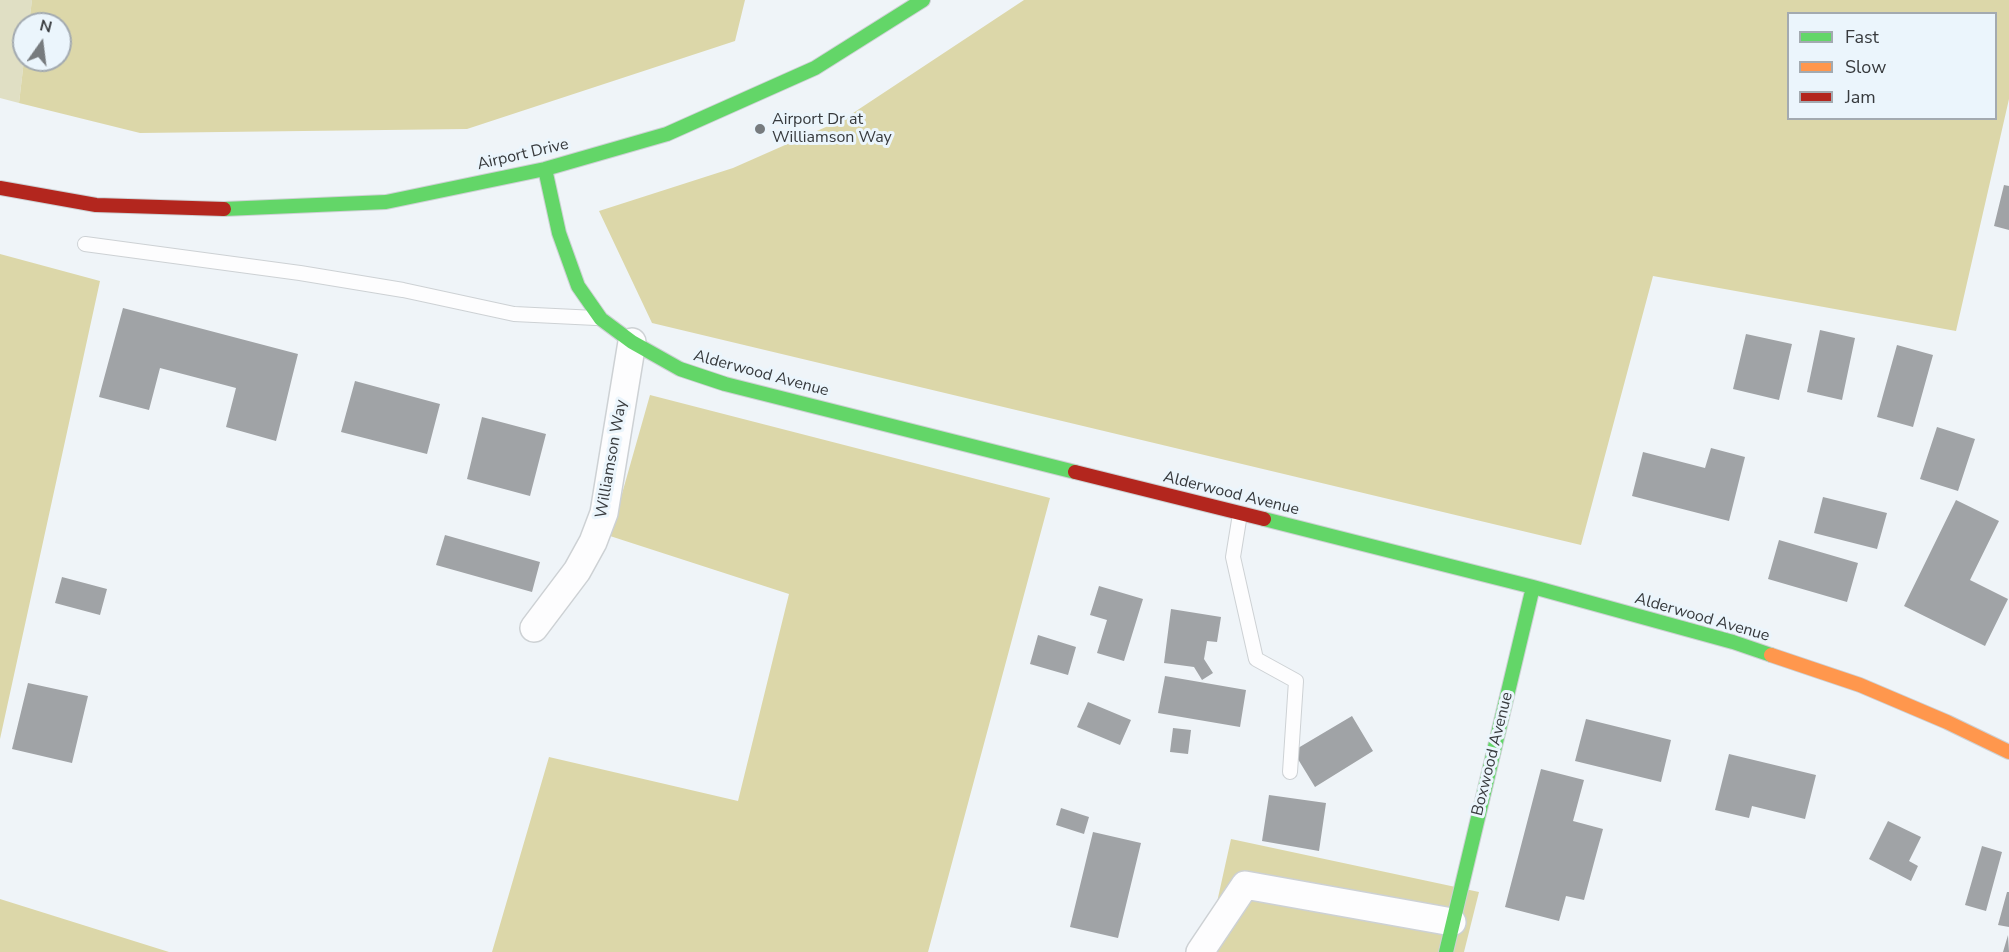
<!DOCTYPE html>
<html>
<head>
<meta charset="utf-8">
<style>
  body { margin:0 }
  #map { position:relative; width:2009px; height:952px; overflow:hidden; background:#eff4f8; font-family:"Nunito Sans",sans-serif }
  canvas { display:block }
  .legend { position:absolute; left:1787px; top:12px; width:210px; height:108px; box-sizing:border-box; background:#ebf5fc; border:2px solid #a3aab0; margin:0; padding:8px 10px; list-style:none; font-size:18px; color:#373a3d }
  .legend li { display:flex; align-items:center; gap:12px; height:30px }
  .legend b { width:30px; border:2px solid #a3aab0 }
  .north { position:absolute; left:12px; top:12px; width:60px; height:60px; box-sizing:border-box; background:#ebf5fc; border:2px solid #a3aab0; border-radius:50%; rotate:14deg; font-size:16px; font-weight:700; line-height:24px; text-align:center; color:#373a3d }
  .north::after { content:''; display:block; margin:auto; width:21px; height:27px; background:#777b7e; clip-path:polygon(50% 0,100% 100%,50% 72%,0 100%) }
</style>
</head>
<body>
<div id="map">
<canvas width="2009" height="952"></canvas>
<ul class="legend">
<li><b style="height:8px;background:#63d668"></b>Fast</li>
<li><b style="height:8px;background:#ff974d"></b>Slow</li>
<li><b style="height:8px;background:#b3261e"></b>Jam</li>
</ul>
<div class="north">N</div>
</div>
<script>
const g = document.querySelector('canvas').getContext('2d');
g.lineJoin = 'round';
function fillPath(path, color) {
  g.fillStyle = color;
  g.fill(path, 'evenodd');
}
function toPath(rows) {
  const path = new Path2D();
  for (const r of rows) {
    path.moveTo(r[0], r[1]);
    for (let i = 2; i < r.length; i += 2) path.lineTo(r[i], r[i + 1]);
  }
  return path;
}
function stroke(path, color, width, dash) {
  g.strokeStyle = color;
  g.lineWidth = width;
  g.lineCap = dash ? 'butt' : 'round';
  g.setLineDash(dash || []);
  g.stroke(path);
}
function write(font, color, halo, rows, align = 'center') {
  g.font = font + ' "Nunito Sans",sans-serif';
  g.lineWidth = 6;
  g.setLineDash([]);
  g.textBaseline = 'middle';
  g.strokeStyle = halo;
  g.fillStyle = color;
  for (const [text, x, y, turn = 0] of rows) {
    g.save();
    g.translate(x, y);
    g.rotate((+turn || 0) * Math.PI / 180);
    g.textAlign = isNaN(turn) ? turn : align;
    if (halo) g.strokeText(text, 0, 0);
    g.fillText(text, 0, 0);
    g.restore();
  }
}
fillPath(toPath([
  [0,0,32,0,29,24,24,24,24,60,19,103,0,98]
]), '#e0dfc4');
fillPath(toPath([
  [32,0,745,0,735,41,467,129,140,133,19,103,24,60,60,60,60,24,29,24],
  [1024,0,2009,0,2009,99,1956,331,1653,276,1581,545,652,323,599,211,733,168,844,119],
  [1788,14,1996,14,1996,118,1788,118],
  [0,254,100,281,0,739],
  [650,395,1050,498,928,952,492,952,549,757,738,801,789,594,610,536],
  [1231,839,1479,892,1464,952,1206,952],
  [0,899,169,952,0,952]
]), '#dcd7a9');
fillPath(toPath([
  [2004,185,2009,186,2009,230,1994,226],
  [123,308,298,354,276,441,226,427,236,388,160,368,149,410,99,397],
  [1820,330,1855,338,1842,400,1807,392],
  [1746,334,1792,344,1779,400,1733,389],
  [1897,345,1933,355,1913,427,1877,417],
  [355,381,440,404,427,454,341,432],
  [482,417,546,434,530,496,467,479],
  [1937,427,1975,439,1958,491,1920,479],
  [1711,448,1745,457,1729,521,1632,496,1643,452,1705,468],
  [1823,497,1887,513,1877,549,1814,533],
  [1956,500,1999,521,1970,580,2008,599,1985,646,1904,606],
  [445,535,540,562,532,592,436,565],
  [1779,540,1858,563,1847,602,1768,579],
  [62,577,107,589,100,615,55,603],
  [1099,586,1143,599,1124,661,1097,653,1107,620,1090,615],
  [1171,609,1221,617,1217,642,1207,641,1204,659,1213,673,1202,680,1194,667,1164,663],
  [1038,635,1076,647,1068,675,1030,664],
  [1165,676,1246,690,1240,727,1158,713],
  [28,683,88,696,72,763,12,749],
  [1088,702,1131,720,1120,745,1077,727],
  [1352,716,1373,751,1315,787,1293,751],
  [1586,719,1671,740,1661,782,1575,761],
  [1173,728,1191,730,1188,754,1170,752],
  [1729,754,1816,775,1805,819,1752,806,1749,818,1715,810],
  [1541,769,1584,780,1573,821,1603,829,1584,900,1566,896,1559,921,1505,907],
  [1269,795,1326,803,1319,851,1262,841],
  [1061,808,1089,817,1084,834,1056,825],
  [1888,821,1921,837,1909,861,1918,866,1911,881,1869,859],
  [1093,832,1141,843,1118,938,1070,927],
  [1982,846,2002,852,1986,911,1965,905],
  [2007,892,2009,892,2009,927,1998,925],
  [2008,935,2009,952,2003,952]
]), '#a0a3a6');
const lane = toPath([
  [85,244,300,273,403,290,514,314,596,318],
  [1240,514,1233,557,1256,659,1296,681,1290,772]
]);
const street = toPath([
  [534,628,577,571,593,542,604,513,632,342],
  [1200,952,1245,885,1452,922]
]);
const fast = toPath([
  [545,169,559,233,578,286,601,319,632,342,680,369,725,384,1075,472],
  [224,209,386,202,545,169,667,134,815,68,923,0],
  [1264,519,1533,587,1733,642,1771,655],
  [1446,952,1533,587]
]);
const slow = toPath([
  [1771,655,1860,685,1947,722,2009,752]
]);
const jam = toPath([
  [0,188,96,205,224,209],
  [1075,472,1264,519]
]);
stroke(lane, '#cdd1d4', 16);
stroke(street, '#cdd1d4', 30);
stroke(fast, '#cdd1d4', 16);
stroke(slow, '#cdd1d4', 16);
stroke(jam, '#cdd1d4', 16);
stroke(lane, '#fdfdfe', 14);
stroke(street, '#fdfdfe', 27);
stroke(fast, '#63d668', 14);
stroke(slow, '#ff974d', 14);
stroke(jam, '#b3261e', 14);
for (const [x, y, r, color] of [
  [760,129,6,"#777b7e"]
]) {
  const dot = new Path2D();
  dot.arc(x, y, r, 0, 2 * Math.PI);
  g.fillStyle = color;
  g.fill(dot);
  stroke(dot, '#ebf5fc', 2);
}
write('16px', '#373a3d', '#ebf5fc', [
  ["Airport Dr at",772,120],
  ["Williamson Way",772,138]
], 'left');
write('16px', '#373a3d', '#ebf5fc', [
  ["Airport Drive",523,155,-13],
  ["Alderwood Avenue",761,374,15],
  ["Williamson Way",612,459,-80],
  ["Alderwood Avenue",1231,494,14],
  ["Alderwood Avenue",1702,618,16],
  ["Boxwood Avenue",1493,754,-76]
]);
</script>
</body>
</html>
